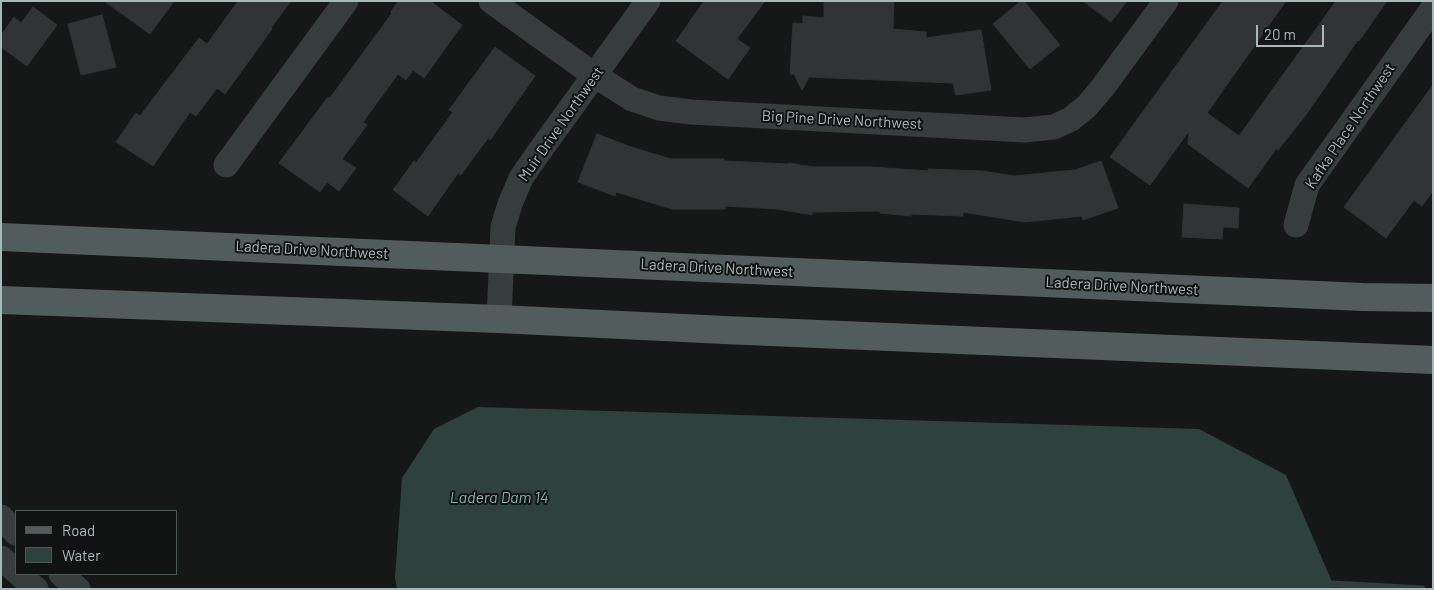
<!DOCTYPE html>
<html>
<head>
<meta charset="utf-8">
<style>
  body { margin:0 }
  #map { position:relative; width:1434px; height:590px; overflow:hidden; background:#161818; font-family:Barlow,sans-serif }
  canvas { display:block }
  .frame { position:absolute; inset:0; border:2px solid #a8b8b8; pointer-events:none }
  .legend { position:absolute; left:15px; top:510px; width:162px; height:65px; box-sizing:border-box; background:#111313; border:1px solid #4d5555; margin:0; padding:6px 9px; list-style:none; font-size:15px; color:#a8b8b8 }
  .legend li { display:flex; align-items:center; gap:10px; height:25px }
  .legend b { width:25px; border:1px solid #4d5555 }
  .scale { position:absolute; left:1256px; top:25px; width:68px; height:22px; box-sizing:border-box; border:2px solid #a8b8b8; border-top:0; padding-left:6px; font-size:15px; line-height:18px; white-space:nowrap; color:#a8b8b8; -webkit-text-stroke:4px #111313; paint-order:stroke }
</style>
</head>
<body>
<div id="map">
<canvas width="1434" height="590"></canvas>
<div class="frame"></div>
<ul class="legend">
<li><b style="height:6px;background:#535c5c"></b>Road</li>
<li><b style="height:14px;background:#2f413c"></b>Water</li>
</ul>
<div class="scale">20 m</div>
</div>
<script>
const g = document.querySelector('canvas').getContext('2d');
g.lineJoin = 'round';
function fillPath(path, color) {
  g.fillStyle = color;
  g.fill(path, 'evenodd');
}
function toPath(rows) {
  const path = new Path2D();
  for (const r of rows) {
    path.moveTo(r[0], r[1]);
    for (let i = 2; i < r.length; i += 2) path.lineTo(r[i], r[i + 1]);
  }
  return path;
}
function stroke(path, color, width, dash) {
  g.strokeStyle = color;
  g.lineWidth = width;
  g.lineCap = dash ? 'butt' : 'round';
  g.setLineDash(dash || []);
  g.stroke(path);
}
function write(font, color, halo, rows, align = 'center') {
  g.font = font + ' Barlow,sans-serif';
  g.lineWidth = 4;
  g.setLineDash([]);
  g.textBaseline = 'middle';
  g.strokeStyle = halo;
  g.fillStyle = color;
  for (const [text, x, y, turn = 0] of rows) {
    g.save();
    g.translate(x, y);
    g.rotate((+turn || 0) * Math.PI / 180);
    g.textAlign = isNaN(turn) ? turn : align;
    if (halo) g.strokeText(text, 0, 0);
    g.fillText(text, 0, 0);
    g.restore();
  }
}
fillPath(toPath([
  [478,407,1199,429,1286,475,1333,584,1332,589,397,589,395,578,402,478,434,429]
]), '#2f413c');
stroke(toPath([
  [1333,584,1422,589]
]), '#2f413c', 7);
const building = toPath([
  [104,1,174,1,150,34,104,1],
  [238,1,291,1,271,28,272,29,225,94,217,88,196,116,190,112,153,166,116,142,136,113,140,116,199,38,207,44,238,1],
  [398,1,430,1,462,25,424,78,413,70,406,80,398,74,363,122,367,125,342,159,356,168,339,191,327,182,320,192,279,163,328,97,330,98,392,13,391,12,398,1],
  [704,1,765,1,737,39,750,48,728,79,676,41,704,1],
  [824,1,894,1,893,29,926,32,926,38,981,30,991,90,956,95,953,83,809,77,802,90,794,74,790,74,793,23,803,24,803,16,824,18,824,1],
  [1021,1,1024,1,1060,45,1030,69,993,24,1021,1],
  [1083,1,1127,1,1111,22,1083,1],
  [1223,1,1286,1,1207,113,1239,136,1336,1,1387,1,1359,41,1358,40,1305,116,1278,150,1276,149,1248,188,1188,144,1189,131,1150,185,1110,157,1223,1],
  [33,7,57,25,27,66,1,47,1,35,14,17,21,23,33,7],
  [102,15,116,67,81,75,68,24,102,15],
  [495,47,535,76,490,140,488,138,461,175,458,173,428,216,393,190,414,161,416,163,453,112,449,110,495,47],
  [1433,85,1433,191,1422,206,1414,200,1386,238,1344,207,1433,85],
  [597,134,631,147,671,159,724,159,724,161,788,164,788,163,813,167,872,167,928,171,928,169,982,171,1014,176,1075,170,1101,161,1118,208,1083,220,1082,216,1025,222,963,212,963,216,911,214,911,216,880,213,880,211,812,212,812,215,778,209,725,206,725,209,672,209,616,192,615,196,578,182,597,134],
  [1184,204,1239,208,1238,228,1223,227,1222,239,1182,237,1184,204]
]);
fillPath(building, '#313334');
stroke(building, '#303334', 1);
stroke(toPath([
  [491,1,594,75,632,99,659,108,691,112,1024,130,1054,127,1071,119,1087,106,1103,87,1166,1],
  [226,165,346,1],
  [1296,225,1307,185,1433,8],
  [499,319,503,227,510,204,521,178,539,152,648,1],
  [1,517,16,533],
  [1,558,16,571],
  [19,574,36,589],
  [61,574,78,589]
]), '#373c3d', 25);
stroke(toPath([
  [1,237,1363,297,1433,298],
  [1,300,499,319,724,330,1433,360]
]), '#535c5c', 28);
write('15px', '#a8b8b8', '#111313', [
  ["Big Pine Drive Northwest",842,120,3],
  ["Muir Drive Northwest",561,124,-55],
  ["Kafka Place Northwest",1350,126,-56],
  ["Ladera Drive Northwest",312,250,3],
  ["Ladera Drive Northwest",717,268,3],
  ["Ladera Drive Northwest",1122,286,3]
]);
write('italic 16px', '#80b3a6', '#111313', [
  ["Ladera Dam 14",499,498]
]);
</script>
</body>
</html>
